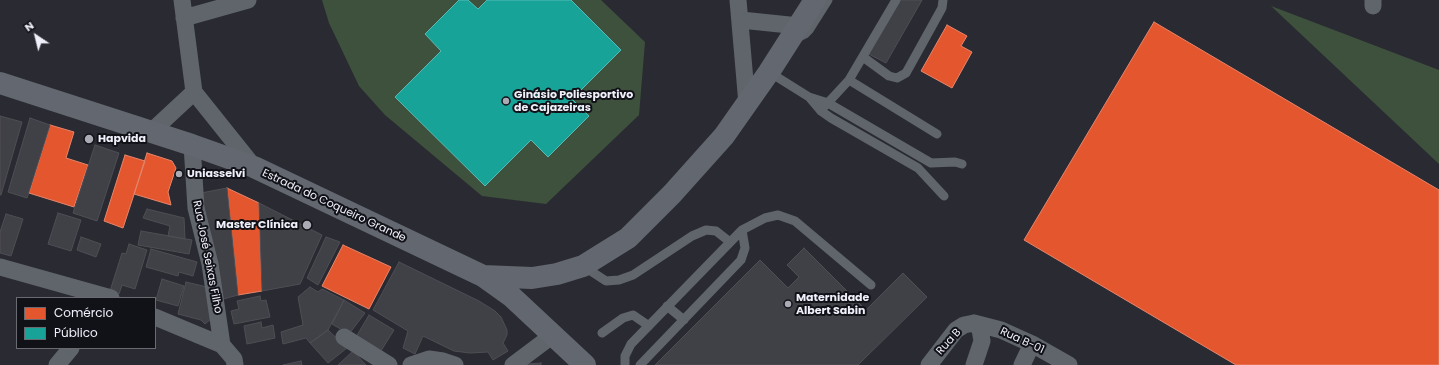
<!DOCTYPE html>
<html>
<head>
<meta charset="utf-8">
<style>
  body { margin:0 }
  #map { position:relative; width:1439px; height:365px; overflow:hidden; background:#2a2b32; font-family:Poppins,sans-serif }
  canvas { display:block }
  .legend { position:absolute; left:16px; top:297px; width:140px; height:52px; box-sizing:border-box; background:#111118; border:1px solid #6a6a72; margin:0; padding:5px 7px; list-style:none; font-size:12px; color:#eff0fa }
  .legend li { display:flex; align-items:center; gap:8px; height:20px }
  .legend b { width:20px; border:1px solid #6a6a72 }
  .north { position:absolute; left:16px; top:16px; width:40px; height:40px; -webkit-text-stroke:3px #111118; paint-order:stroke; rotate:325deg; font-size:11px; font-weight:700; line-height:16px; text-align:center; color:#eff0fa }
  .north::after { content:''; display:block; margin:auto; width:14px; height:18px; background:#eff0fa; clip-path:polygon(50% 0,100% 100%,50% 72%,0 100%) }
</style>
</head>
<body>
<div id="map">
<canvas width="1439" height="365"></canvas>
<ul class="legend">
<li><b style="height:11px;background:#e4572e"></b>Comércio</li>
<li><b style="height:11px;background:#17a398"></b>Público</li>
</ul>
<div class="north">N</div>
</div>
<script>
const g = document.querySelector('canvas').getContext('2d');
g.lineJoin = 'round';
function fillPath(path, color) {
  g.fillStyle = color;
  g.fill(path, 'evenodd');
}
function toPath(rows) {
  const path = new Path2D();
  for (const r of rows) {
    path.moveTo(r[0], r[1]);
    for (let i = 2; i < r.length; i += 2) path.lineTo(r[i], r[i + 1]);
  }
  return path;
}
function stroke(path, color, width, dash) {
  g.strokeStyle = color;
  g.lineWidth = width;
  g.lineCap = dash ? 'butt' : 'round';
  g.setLineDash(dash || []);
  g.stroke(path);
}
function write(font, color, halo, rows, align = 'center') {
  g.font = font + ' Poppins,sans-serif';
  g.lineWidth = 4;
  g.setLineDash([]);
  g.textBaseline = 'middle';
  g.strokeStyle = halo;
  g.fillStyle = color;
  for (const [text, x, y, turn = 0] of rows) {
    g.save();
    g.translate(x, y);
    g.rotate((+turn || 0) * Math.PI / 180);
    g.textAlign = isNaN(turn) ? turn : align;
    if (halo) g.strokeText(text, 0, 0);
    g.fillText(text, 0, 0);
    g.restore();
  }
}
fillPath(toPath([
  [322,0,601,0,645,42,639,115,546,204,482,196,385,115,359,86,329,23],
  [1271,6,1439,70,1439,164]
]), '#3d513d');
const shops = toPath([
  [1154,22,1439,190,1439,365,1236,365,1024,240,1154,22],
  [947,25,967,36,961,46,972,52,952,88,921,71,947,25],
  [50,125,74,132,66,158,88,165,74,207,29,193,50,125],
  [147,153,172,161,176,168,168,192,171,205,134,194,147,153],
  [125,155,145,161,123,228,104,221,125,155],
  [227,188,259,203,262,291,238,295,227,188],
  [343,245,391,267,369,309,322,286,343,245]
]);
fillPath(shops, '#e4572e');
stroke(shops, '#e7856b', 1);
const public = toPath([
  [459,0,468,0,478,9,487,0,571,0,621,50,572,99,589,116,548,157,531,140,485,186,395,97,441,51,425,34,459,0]
]);
fillPath(public, '#17a398');
stroke(public, '#58bab5', 1);
const building = toPath([
  [893,0,922,0,886,63,863,51,893,0],
  [0,116,22,122,1,195,0,195,0,116],
  [30,118,50,125,27,198,8,192,30,118],
  [95,145,119,153,97,221,73,213,95,145],
  [227,188,238,295,220,300,201,193,227,188],
  [259,203,322,235,300,284,262,291,259,203],
  [147,209,184,218,185,239,168,236,170,226,143,218,147,209],
  [58,213,81,220,71,251,48,244,58,213],
  [6,214,23,219,11,256,0,253,0,232,6,214],
  [141,231,192,240,189,254,138,245,141,231],
  [81,237,101,244,96,257,77,250,81,237],
  [326,237,340,242,318,285,307,278,326,237],
  [129,244,147,250,135,289,122,285,119,294,110,291,122,253,126,254,129,244],
  [804,248,866,310,903,273,927,297,858,365,655,365,760,260,788,288,799,277,787,265,804,248],
  [151,249,197,262,193,276,179,272,178,276,146,267,151,249],
  [399,262,479,301,495,311,501,317,507,330,507,335,503,343,508,351,493,360,488,352,470,353,454,351,423,336,415,354,403,348,408,331,373,310,399,262],
  [162,279,184,286,178,306,156,300,162,279],
  [186,282,207,287,211,319,205,324,201,320,178,314,186,282],
  [310,287,318,292,322,289,344,300,328,330,310,343,306,338,283,344,281,332,303,325,298,297,310,287],
  [260,296,261,301,266,300,270,317,234,324,231,311,239,309,237,301,260,296],
  [344,300,365,313,349,334,332,324,344,300],
  [369,315,394,330,379,354,356,337,369,315],
  [261,322,262,328,273,325,275,338,247,344,244,326,261,322],
  [328,330,347,348,328,363,310,343,328,330],
  [353,351,366,365,338,365,353,351],
  [301,361,302,365,283,365,301,361],
  [541,363,541,365,525,365,527,364,541,363]
]);
fillPath(building, '#404147');
stroke(building, '#4e4e55', 1);
stroke(toPath([
  [799,37,805,34,809,30,828,0],
  [863,57,889,76,897,78,906,73,942,8,943,0],
  [769,72,809,97,828,103,931,163,955,162,962,164],
  [849,80,937,134],
  [810,98,821,111,831,118,918,168,944,196],
  [824,107,849,80,896,0],
  [583,266,606,281,619,280,633,275,692,236,706,230,716,231,730,242],
  [667,306,684,320],
  [602,333,623,318,633,315,649,326],
  [625,365,625,356,631,344,742,230,765,218,778,215,795,221,871,285],
  [640,365,741,260,745,248,742,230]
]), '#60656c', 9);
stroke(toPath([
  [182,0,194,92,254,167],
  [738,0,747,104],
  [1373,0,1373,6],
  [184,18,248,0],
  [741,20,799,26],
  [151,132,194,92],
  [192,145,196,208,210,264,222,345,234,359,235,365],
  [0,267,111,298],
  [155,317,222,345],
  [974,323,1001,330,1032,344,1069,365],
  [344,337,389,365],
  [57,365,71,348],
  [411,365,429,359,443,361,455,365],
  [513,365,553,335],
  [929,365,956,330,964,325,974,323,980,329,982,341,974,365],
  [1022,365,1032,344]
]), '#60656c', 17);
stroke(toPath([
  [0,83,192,145,254,167,483,276,511,296,585,365],
  [483,276,532,278,557,274,583,266,628,238,672,194,724,136,769,72,815,0]
]), '#63676f', 22);
for (const [x, y, r, color] of [
  [506,101,4,"#aaabb4"],
  [89,139,5,"#aaabb4"],
  [179,174,4,"#aaabb4"],
  [307,225,5,"#aaabb4"],
  [788,304,4,"#aaabb4"]
]) {
  const dot = new Path2D();
  dot.arc(x, y, r, 0, 2 * Math.PI);
  g.fillStyle = color;
  g.fill(dot);
  stroke(dot, '#111118', 1.5);
}
write('bold 11px', '#eff0fa', '#111118', [
  ["Ginásio Poliesportivo",514,95],
  ["de Cajazeiras",514,108],
  ["Hapvida",98,139],
  ["Uniasselvi",187,174],
  ["Master Clínica",298,225,"right"],
  ["Maternidade",796,298],
  ["Albert Sabin",796,311]
], 'left');
write('11px', '#eff0fa', '#111118', [
  ["Estrada do Coqueiro Grande",334,206,25],
  ["Rua José Seixas Filho",207,257,79],
  ["Rua B-01",1022,341,25],
  ["Rua B",949,342,-48]
]);
</script>
</body>
</html>
